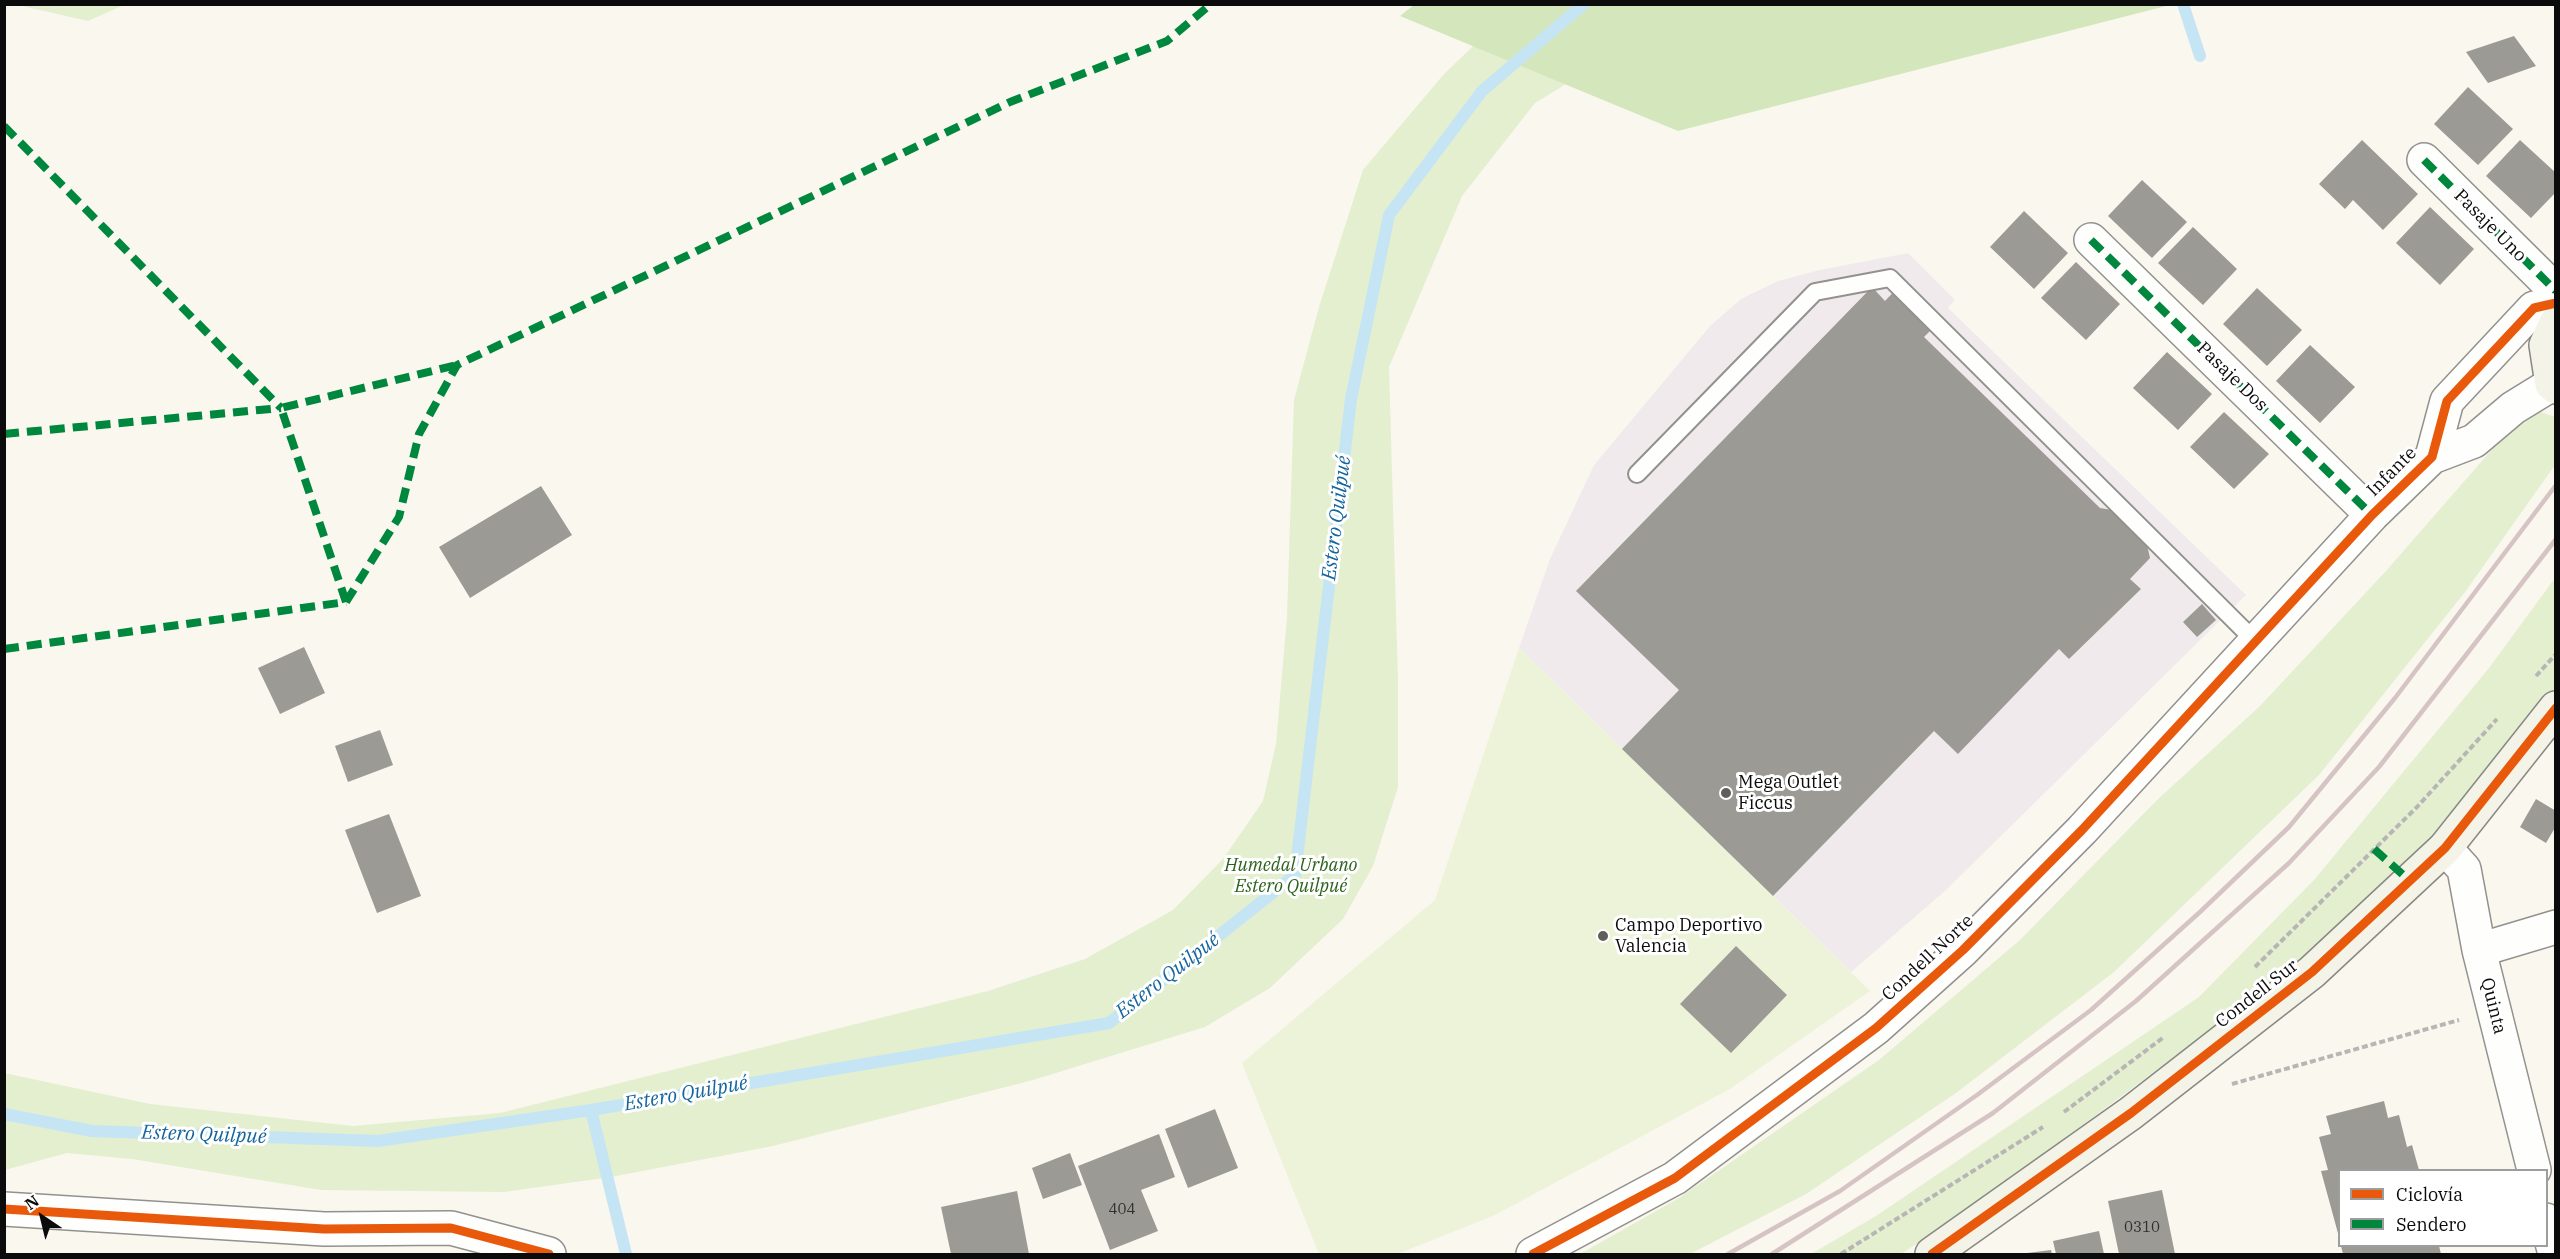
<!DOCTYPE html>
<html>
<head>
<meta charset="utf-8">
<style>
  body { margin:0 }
  #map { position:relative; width:2560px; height:1259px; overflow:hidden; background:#faf7ef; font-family:"IBM Plex Serif",serif }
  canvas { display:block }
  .frame { position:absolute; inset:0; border:6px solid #0b0b0b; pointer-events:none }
  .legend { position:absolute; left:2338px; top:1169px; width:210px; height:78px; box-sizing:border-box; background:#fff; border:2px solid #9d9d9d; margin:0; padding:8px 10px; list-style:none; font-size:18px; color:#0b0b0b }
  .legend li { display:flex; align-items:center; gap:12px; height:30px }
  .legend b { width:30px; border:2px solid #9d9d9d }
  .north { position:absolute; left:12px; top:1187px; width:60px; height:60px; -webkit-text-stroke:4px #fff; paint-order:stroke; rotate:325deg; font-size:16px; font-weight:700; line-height:24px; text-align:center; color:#0b0b0b }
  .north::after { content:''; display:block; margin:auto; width:21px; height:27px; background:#0b0b0b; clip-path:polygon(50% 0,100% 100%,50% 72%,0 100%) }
</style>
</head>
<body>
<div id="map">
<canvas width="2560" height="1259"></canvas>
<div class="frame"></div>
<ul class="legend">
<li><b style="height:8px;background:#e8590c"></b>Ciclovía</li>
<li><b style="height:8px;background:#00873e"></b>Sendero</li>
</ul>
<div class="north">N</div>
</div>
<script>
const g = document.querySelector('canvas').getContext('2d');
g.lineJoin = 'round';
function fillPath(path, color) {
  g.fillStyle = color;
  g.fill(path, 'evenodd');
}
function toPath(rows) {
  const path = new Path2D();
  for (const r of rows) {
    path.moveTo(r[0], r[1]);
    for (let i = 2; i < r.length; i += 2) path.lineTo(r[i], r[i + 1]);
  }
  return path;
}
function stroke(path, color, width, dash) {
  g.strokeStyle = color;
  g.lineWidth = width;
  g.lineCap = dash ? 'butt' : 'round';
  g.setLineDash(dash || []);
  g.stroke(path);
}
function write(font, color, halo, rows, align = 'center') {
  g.font = font + ' "IBM Plex Serif",serif';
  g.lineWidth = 6;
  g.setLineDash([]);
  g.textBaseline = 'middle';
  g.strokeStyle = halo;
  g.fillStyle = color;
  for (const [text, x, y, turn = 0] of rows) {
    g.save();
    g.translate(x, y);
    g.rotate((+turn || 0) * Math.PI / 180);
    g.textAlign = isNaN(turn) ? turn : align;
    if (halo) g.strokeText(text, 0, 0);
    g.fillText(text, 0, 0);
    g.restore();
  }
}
fillPath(toPath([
  [1908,253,1955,300,1948,308,2246,595,1945,891,1851,972,1519,648,1550,559,1594,465,1710,326,1741,299,1778,281,1820,270]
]), '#f1eaed');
fillPath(toPath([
  [18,5,124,5,88,21],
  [1516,5,1689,9,1535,103,1462,196,1389,367,1398,682,1398,787,1373,866,1343,919,1270,988,1205,1027,1033,1080,773,1146,611,1177,504,1192,321,1190,132,1159,67,1153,5,1170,4,1073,150,1104,353,1126,500,1113,988,991,1085,959,1173,910,1223,859,1263,801,1276,744,1287,617,1294,400,1319,307,1363,170,1444,74],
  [2538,411,2555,417,2555,465,2465,592,2319,775,2114,972,1956,1093,1806,1194,1690,1254,1580,1254,1679,1198,1879,1060,2020,940,2157,800,2260,706,2386,571,2502,438],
  [2555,578,2555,687,2538,713,2444,826,2396,875,2294,968,1972,1207,1901,1254,1811,1254,1876,1216,2199,997,2314,880,2489,668]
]), '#e3efcf');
fillPath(toPath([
  [1415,4,2170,4,2170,5,1678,131,1400,16]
]), '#d4e7bc');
fillPath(toPath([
  [1519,648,1870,991,1730,1089,1493,1216,1397,1254,1319,1254,1242,1063,1435,900]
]), '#edf3d8');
stroke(toPath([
  [2183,4,2200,56],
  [591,1110,626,1254],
  [4,1114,92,1131,378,1141,591,1110,1109,1023,1295,875,1351,399,1389,215,1482,91,1584,4]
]), '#c5e5f5', 12);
fillPath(toPath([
  [2514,36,2536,66,2488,83,2466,52],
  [2468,87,2513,129,2478,165,2434,124],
  [2362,140,2418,194,2383,230,2353,200,2345,209,2319,184],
  [2520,140,2556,173,2556,192,2531,218,2486,176],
  [2142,180,2187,222,2152,258,2108,216],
  [2430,207,2474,249,2440,285,2396,243],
  [2024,211,2068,253,2034,289,1990,247],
  [2193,227,2237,269,2203,305,2158,263],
  [2076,262,2120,304,2086,340,2041,298],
  [1902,283,1941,320,1924,337,2100,508,2118,511,2146,540,2150,558,2130,579,2141,589,2069,659,2059,649,1958,754,1934,731,1773,896,1622,749,1679,690,1576,591,1872,287,1885,301],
  [2257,288,2302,330,2267,366,2223,324],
  [2310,345,2355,387,2320,423,2276,381],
  [2167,352,2212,394,2178,430,2133,388],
  [2224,412,2269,454,2234,489,2190,447],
  [541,486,572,535,470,598,439,547],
  [2202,604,2216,620,2197,637,2183,622],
  [304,647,325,693,280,714,258,668],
  [380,730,393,765,348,782,335,746],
  [2536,799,2556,811,2556,826,2546,843,2520,827],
  [389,814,421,896,377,913,345,830],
  [1736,946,1787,995,1731,1053,1680,1004],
  [2384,1101,2388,1118,2399,1115,2407,1147,2412,1145,2419,1170,2340,1170,2339,1237,2321,1171,2328,1170,2319,1137,2331,1134,2326,1116],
  [1215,1109,1238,1168,1188,1188,1165,1129],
  [1159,1134,1175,1177,1141,1190,1158,1231,1110,1250,1078,1166],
  [1070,1153,1082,1185,1043,1199,1032,1168],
  [2162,1190,2175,1254,2119,1254,2108,1201],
  [1017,1191,1029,1254,951,1254,941,1207],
  [2099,1231,2104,1254,2056,1254,2053,1241],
  [2341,1246,2439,1246,2441,1254,2343,1254],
  [2051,1250,2052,1254,2027,1254,2027,1253]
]), '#9c9a95');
const lane = toPath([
  [1637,474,1815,292,1890,278,2256,642]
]);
const street = toPath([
  [2424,160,2556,291],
  [2091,240,2372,515],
  [2432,457,2474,441,2513,408,2552,384],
  [2445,848,2464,869,2479,950,2534,1170],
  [2479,950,2556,927],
  [4,1209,324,1229,451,1228,549,1254],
  [2546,1220,2555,1254],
  [1533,1254,1675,1178,1876,1028,1963,950,2082,830,2372,515,2432,457,2447,401,2534,308,2556,303]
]);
const secondary = toPath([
  [2556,323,2546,345,2552,384,2556,387],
  [1932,1254,2131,1113,2312,972,2445,848,2556,708]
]);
stroke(lane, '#93918e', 20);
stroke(street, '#93918e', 36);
stroke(secondary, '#898884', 36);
stroke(toPath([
  [2536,676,2556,654],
  [2255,967,2417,807,2497,719],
  [2232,1084,2459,1020],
  [2064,1112,2164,1037],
  [1841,1254,2043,1127]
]), '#b7b6b5', 4, [6, 3]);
stroke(lane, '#fefefd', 16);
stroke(street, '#fefefd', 33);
stroke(secondary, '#f4f3e8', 33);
stroke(toPath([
  [1728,1254,1840,1191,1977,1095,2091,1010,2200,912,2289,827,2395,698,2556,485],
  [1772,1254,1993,1113,2136,1001,2289,863,2379,767,2556,539]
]), '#d6c4c4', 4.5);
stroke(toPath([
  [4,126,281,408],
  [2424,160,2556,291],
  [2091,240,2372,515],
  [4,434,281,408],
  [346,602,399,517,419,434,457,365,1010,102,1167,41,1211,4],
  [346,602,281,408,457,365],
  [4,649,346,602],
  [2374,849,2410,881]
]), '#00873e', 8, [15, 8]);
stroke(toPath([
  [4,1209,324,1229,451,1228,549,1254],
  [1533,1254,1675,1178,1876,1028,1963,950,2082,830,2372,515,2432,457,2447,401,2534,308,2556,303],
  [1932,1254,2131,1113,2312,972,2445,848,2556,708]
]), '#e8590c', 9);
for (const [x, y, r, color] of [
  [1726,793,6,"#5f5e5b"],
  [1603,936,6,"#5f5e5b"]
]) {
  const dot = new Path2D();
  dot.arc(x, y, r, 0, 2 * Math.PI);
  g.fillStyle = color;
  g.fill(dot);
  stroke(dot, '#fff', 2);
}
write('15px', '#2f2f2e', null, [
  ["404",1122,1210],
  ["0310",2142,1228]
]);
write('18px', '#0b0b0b', '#fff', [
  ["Pasaje Uno",2490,226,45],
  ["Pasaje Dos",2232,377,44],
  ["Infante",2392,472,-45],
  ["Condell Norte",1928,958,-43],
  ["Condell Sur",2257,994,-38],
  ["Quinta",2493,1006,76]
]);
write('18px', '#0b0b0b', '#fff', [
  ["Mega Outlet",1738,783],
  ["Ficcus",1738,804],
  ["Campo Deportivo",1615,926],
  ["Valencia",1615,947]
], 'left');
write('italic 18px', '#2c631c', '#fff', [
  ["Humedal Urbano",1291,866],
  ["Estero Quilpué",1291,887]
]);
write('italic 20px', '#14659e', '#fff', [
  ["Estero Quilpué",1337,518,-83],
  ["Estero Quilpué",1168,976,-38],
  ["Estero Quilpué",686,1094,-10],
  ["Estero Quilpué",204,1135,2]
]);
</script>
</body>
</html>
